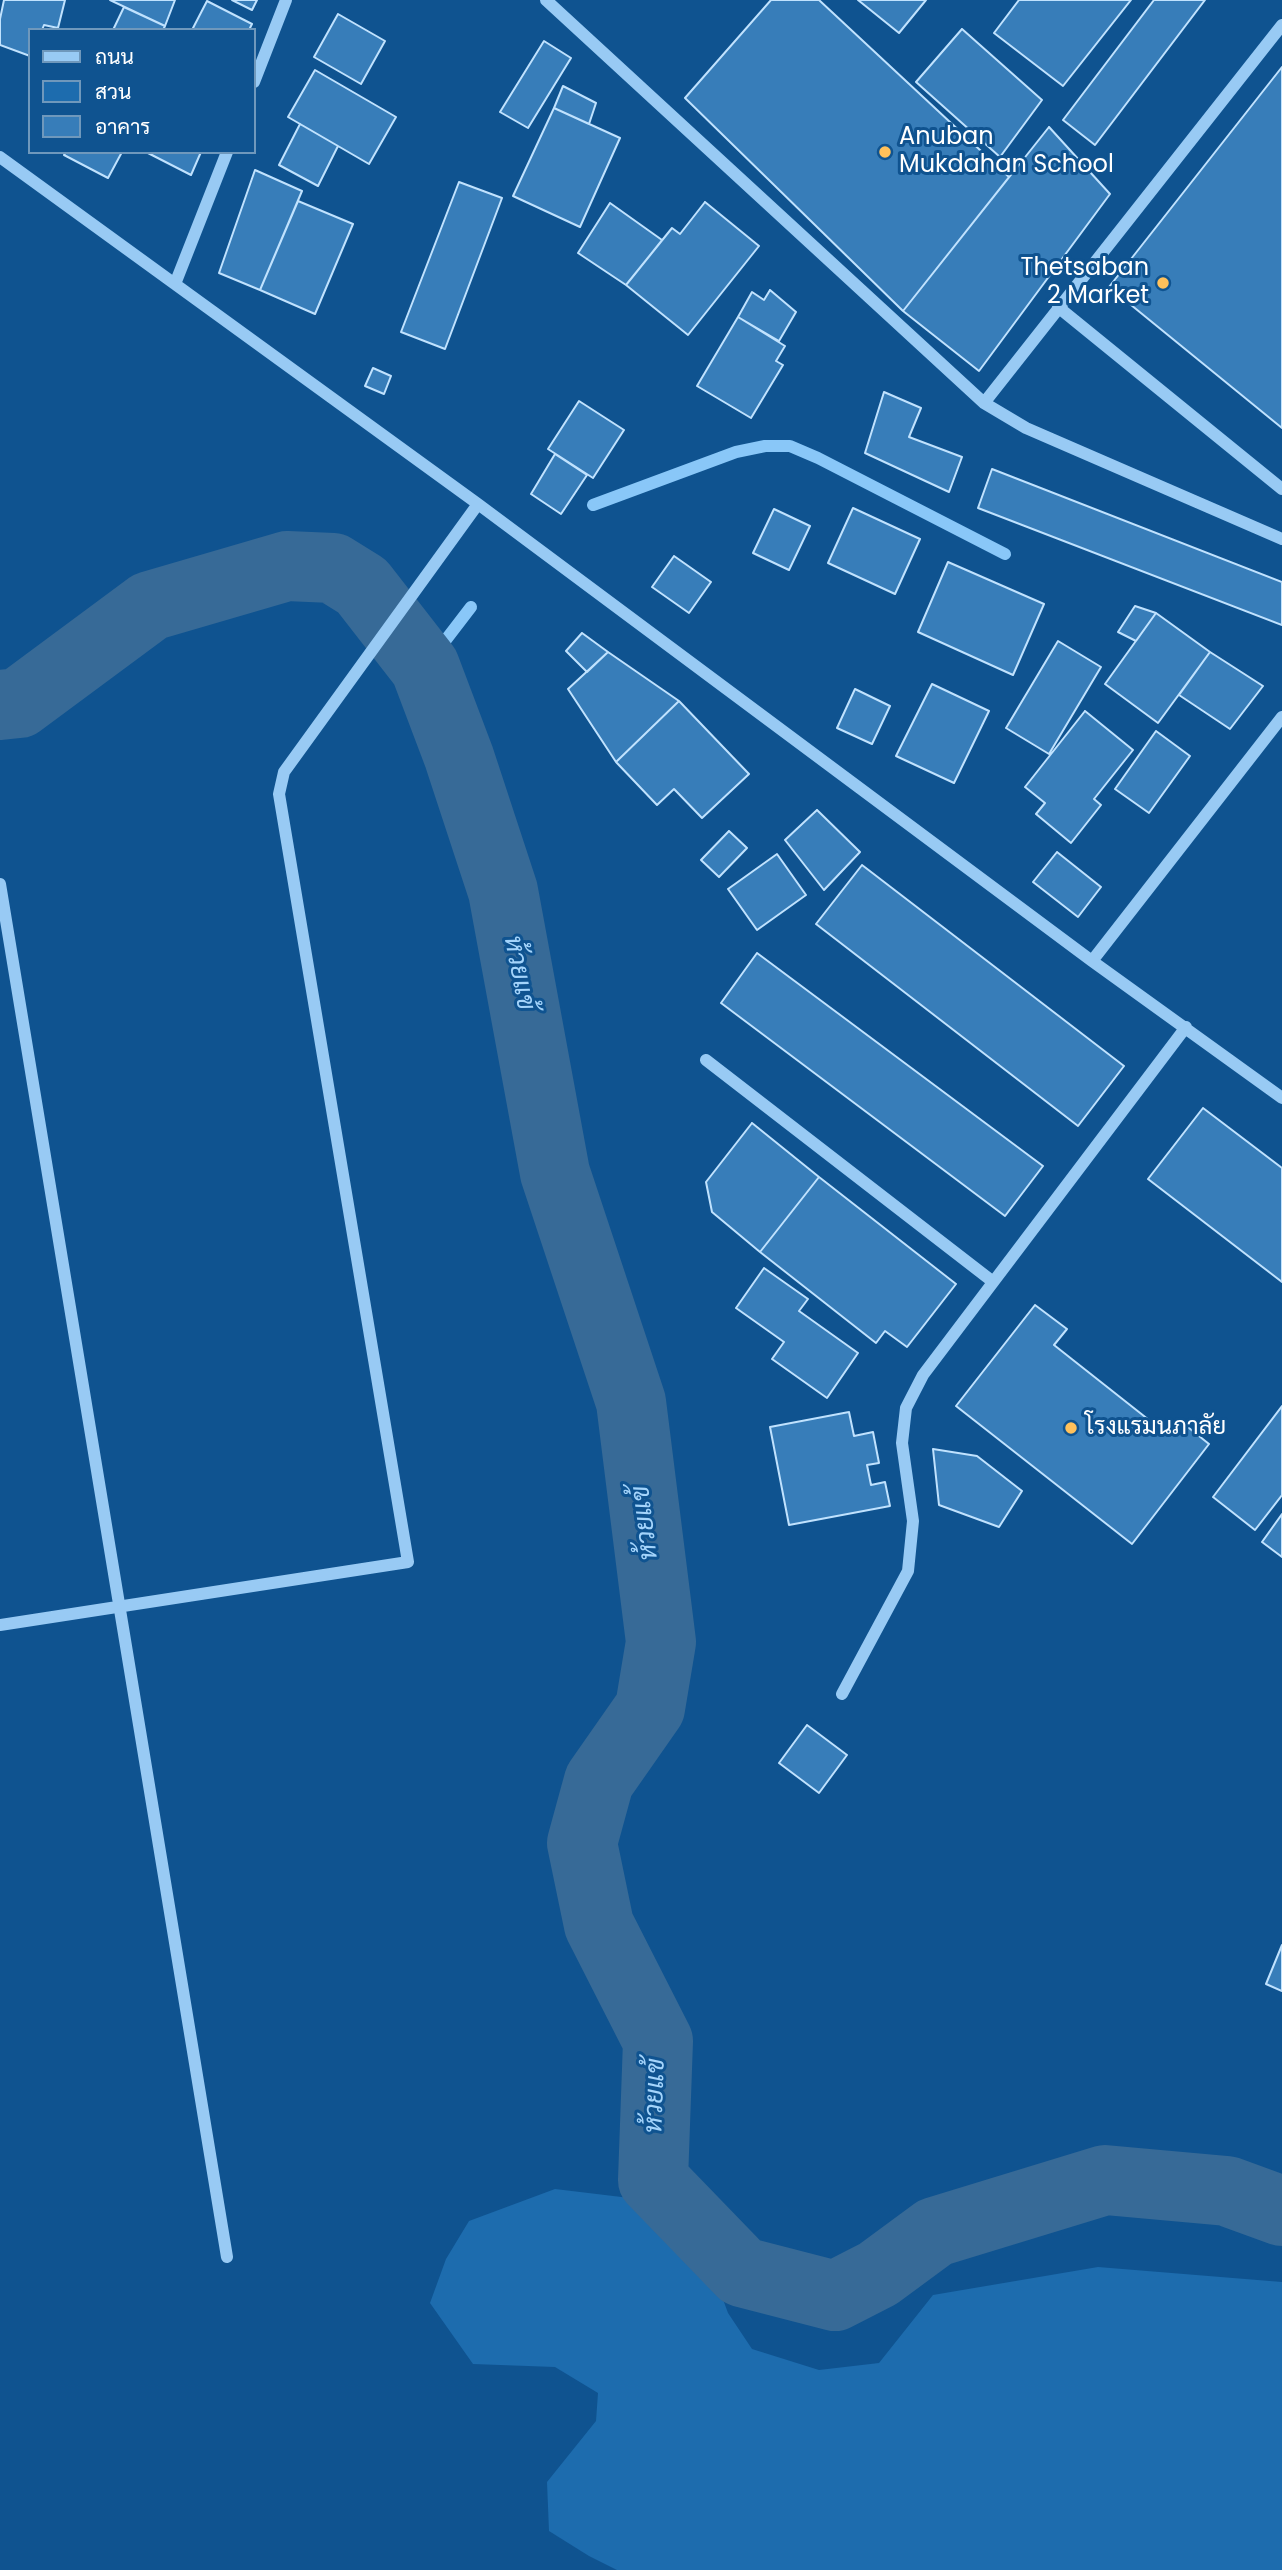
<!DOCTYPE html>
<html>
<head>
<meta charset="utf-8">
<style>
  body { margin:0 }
  #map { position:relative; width:1282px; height:2570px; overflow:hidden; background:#0f5390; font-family:Poppins,Sarabun,sans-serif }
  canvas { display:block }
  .legend { position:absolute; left:28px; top:28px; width:228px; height:126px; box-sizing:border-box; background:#0f5390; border:2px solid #6f98bc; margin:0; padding:9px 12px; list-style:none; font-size:21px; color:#fff }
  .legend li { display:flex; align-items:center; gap:14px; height:35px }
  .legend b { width:35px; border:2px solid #6f98bc }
</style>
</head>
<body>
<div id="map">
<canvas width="1282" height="2570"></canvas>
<ul class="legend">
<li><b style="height:9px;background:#98caf4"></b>ถนน</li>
<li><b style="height:19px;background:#1d6cae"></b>สวน</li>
<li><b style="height:19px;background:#377db9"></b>อาคาร</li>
</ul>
</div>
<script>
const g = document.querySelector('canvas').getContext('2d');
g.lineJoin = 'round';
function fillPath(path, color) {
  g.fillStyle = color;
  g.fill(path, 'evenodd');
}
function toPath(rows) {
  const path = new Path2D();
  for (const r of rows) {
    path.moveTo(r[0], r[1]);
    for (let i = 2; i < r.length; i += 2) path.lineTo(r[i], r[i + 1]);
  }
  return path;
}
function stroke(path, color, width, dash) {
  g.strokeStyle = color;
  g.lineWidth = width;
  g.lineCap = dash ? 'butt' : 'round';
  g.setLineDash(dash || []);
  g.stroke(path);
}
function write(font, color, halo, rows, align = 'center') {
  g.font = font + ' Poppins,Sarabun,sans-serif';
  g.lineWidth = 6;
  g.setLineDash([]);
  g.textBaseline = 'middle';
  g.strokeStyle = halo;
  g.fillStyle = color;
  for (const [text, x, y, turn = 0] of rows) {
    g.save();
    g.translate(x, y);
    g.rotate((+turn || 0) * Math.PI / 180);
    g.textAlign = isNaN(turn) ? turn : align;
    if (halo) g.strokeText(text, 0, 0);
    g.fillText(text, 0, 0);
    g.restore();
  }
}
fillPath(toPath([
  [555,2189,638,2199,714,2275,728,2313,752,2349,819,2370,879,2363,933,2295,1098,2267,1282,2282,1282,2570,617,2570,589,2556,549,2531,547,2482,596,2421,598,2393,555,2367,473,2364,430,2303,446,2259,469,2221]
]), '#1d6cae');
stroke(toPath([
  [593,505,736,452,765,446,790,446,818,458,1005,554],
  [425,667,471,607]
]), '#89c7f8', 12);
stroke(toPath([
  [0,705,19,703,150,606,287,566,333,568,362,586,425,667,459,757,503,891,555,1173,631,1402,661,1642,650,1708,599,1781,582,1843,599,1925,658,2041,653,2180,742,2272,835,2296,878,2274,935,2232,1105,2180,1227,2191,1282,2211]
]), '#376a97', 70);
const building = toPath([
  [4,0,65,0,58,28,44,25,42,30,30,30,30,56,0,45,0,19,4,0],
  [110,0,175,0,165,26,110,0],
  [232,0,257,0,252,10,232,0],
  [771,0,819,0,1009,177,903,311,685,98,771,0],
  [858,0,926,0,899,33,858,0],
  [1019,0,1131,0,1063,86,994,33,1019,0],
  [1154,0,1205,0,1095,145,1063,120,1154,0],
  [207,1,252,24,249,30,192,30,207,1],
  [124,7,165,26,163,30,113,30,124,7],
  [338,14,385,41,361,84,314,57,338,14],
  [962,29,1042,100,1000,157,916,82,962,29],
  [544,41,571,58,528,128,500,112,544,41],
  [1282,67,1282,428,1109,287,1282,67],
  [315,70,396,117,369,164,288,117,315,70],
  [563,86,596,103,589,124,554,108,563,86],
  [554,108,620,138,580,227,513,196,554,108],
  [300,124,338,146,318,186,279,165,300,124],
  [1049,127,1110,194,979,371,903,311,1049,127],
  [66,152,122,152,108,178,64,155,66,152],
  [146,152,201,152,191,175,146,152],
  [255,170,302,191,260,290,219,273,255,170],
  [459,182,502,198,445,349,401,332,459,182],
  [298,201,353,224,315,314,260,290,298,201],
  [705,202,759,246,688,335,626,285,672,228,680,234,705,202],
  [610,203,662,240,626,285,578,253,610,203],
  [770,290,796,312,779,341,738,317,752,292,764,300,770,290],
  [738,317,785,346,776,361,783,365,751,418,697,386,738,317],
  [373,368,391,376,384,394,365,386,373,368],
  [884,392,921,408,909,437,962,457,949,492,865,453,884,392],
  [579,401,624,430,593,478,548,449,579,401],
  [555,454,587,475,561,514,531,494,555,454],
  [992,469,1282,582,1282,625,978,508,992,469],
  [853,508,920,539,895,594,828,563,853,508],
  [774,509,810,526,789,570,753,553,774,509],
  [674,556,711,582,689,613,652,587,674,556],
  [948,562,1044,604,1013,675,918,632,948,562],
  [1135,606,1156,613,1136,641,1118,632,1135,606],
  [1156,613,1210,652,1158,723,1105,684,1156,613],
  [582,633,608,652,587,672,566,651,582,633],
  [1058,641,1101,667,1049,754,1006,728,1058,641],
  [608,652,679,701,616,762,568,689,608,652],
  [1210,652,1263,686,1230,729,1179,695,1210,652],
  [932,684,989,711,954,783,896,756,932,684],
  [855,689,890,706,872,744,837,728,855,689],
  [679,701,749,774,702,818,674,789,657,805,616,762,679,701],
  [1085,711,1133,750,1094,799,1101,805,1071,843,1036,814,1045,803,1025,787,1085,711],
  [1156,731,1190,756,1149,813,1115,789,1156,731],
  [817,810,860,852,824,890,785,840,817,810],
  [729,831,747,848,719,877,701,860,729,831],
  [1057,852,1101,887,1078,917,1033,882,1057,852],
  [777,854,806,895,757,930,728,889,777,854],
  [862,865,1124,1066,1078,1126,816,924,862,865],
  [757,953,1043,1166,1005,1216,721,1003,757,953],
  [1203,1108,1282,1168,1282,1282,1148,1179,1203,1108],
  [752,1123,819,1177,760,1252,712,1212,706,1182,752,1123],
  [819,1177,956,1284,907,1347,885,1331,876,1343,760,1252,819,1177],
  [764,1268,808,1299,799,1311,858,1353,827,1398,772,1359,784,1342,736,1308,764,1268],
  [1035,1305,1067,1329,1054,1345,1168,1435,1179,1420,1209,1444,1132,1544,956,1406,1035,1305],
  [1282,1406,1282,1495,1255,1530,1213,1497,1282,1406],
  [849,1412,854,1436,873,1432,879,1463,867,1465,871,1485,885,1482,890,1506,789,1525,770,1427,849,1412],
  [933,1449,977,1456,1022,1491,999,1527,939,1505,933,1449],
  [1282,1514,1282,1557,1262,1542,1282,1514],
  [807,1725,847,1755,819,1793,779,1763,807,1725],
  [1282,1945,1282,1991,1266,1984,1282,1945]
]);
fillPath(building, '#377db9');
stroke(building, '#c0e2fe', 2);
stroke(toPath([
  [546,0,984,403,1026,428,1282,539],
  [254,82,286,0],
  [0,157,478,504,1092,961,1282,1098],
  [175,284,227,152],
  [1058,307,1282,489],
  [984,403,1282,25],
  [0,884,227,2257],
  [1092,961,1282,717],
  [706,1060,992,1281],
  [0,1625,408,1562,279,794,284,772,478,504],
  [842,1694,908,1571,913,1521,902,1443,906,1408,923,1375,1186,1027]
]), '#98caf4', 12);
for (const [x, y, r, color] of [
  [885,152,7,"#ffc15b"],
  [1163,283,7,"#ffc15b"],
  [1071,1428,7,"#ffc15b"]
]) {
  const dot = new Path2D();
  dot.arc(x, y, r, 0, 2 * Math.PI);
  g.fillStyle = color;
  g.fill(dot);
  stroke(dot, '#0f5390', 2.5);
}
write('24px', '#fff', '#0f5390', [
  ["Anuban",899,138],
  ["Mukdahan School",899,166],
  ["Thetsaban",1149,269,"right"],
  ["2 Market",1149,297,"right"],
  ["โรงแรมนภาลัย",1085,1428]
], 'left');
write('italic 26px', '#a4d4fb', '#0f5390', [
  ["ห้วยแข้",518,973,79],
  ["ห้วยแข้",646,1523,-97],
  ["ห้วยแข้",656,2096,-88]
]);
</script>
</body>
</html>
